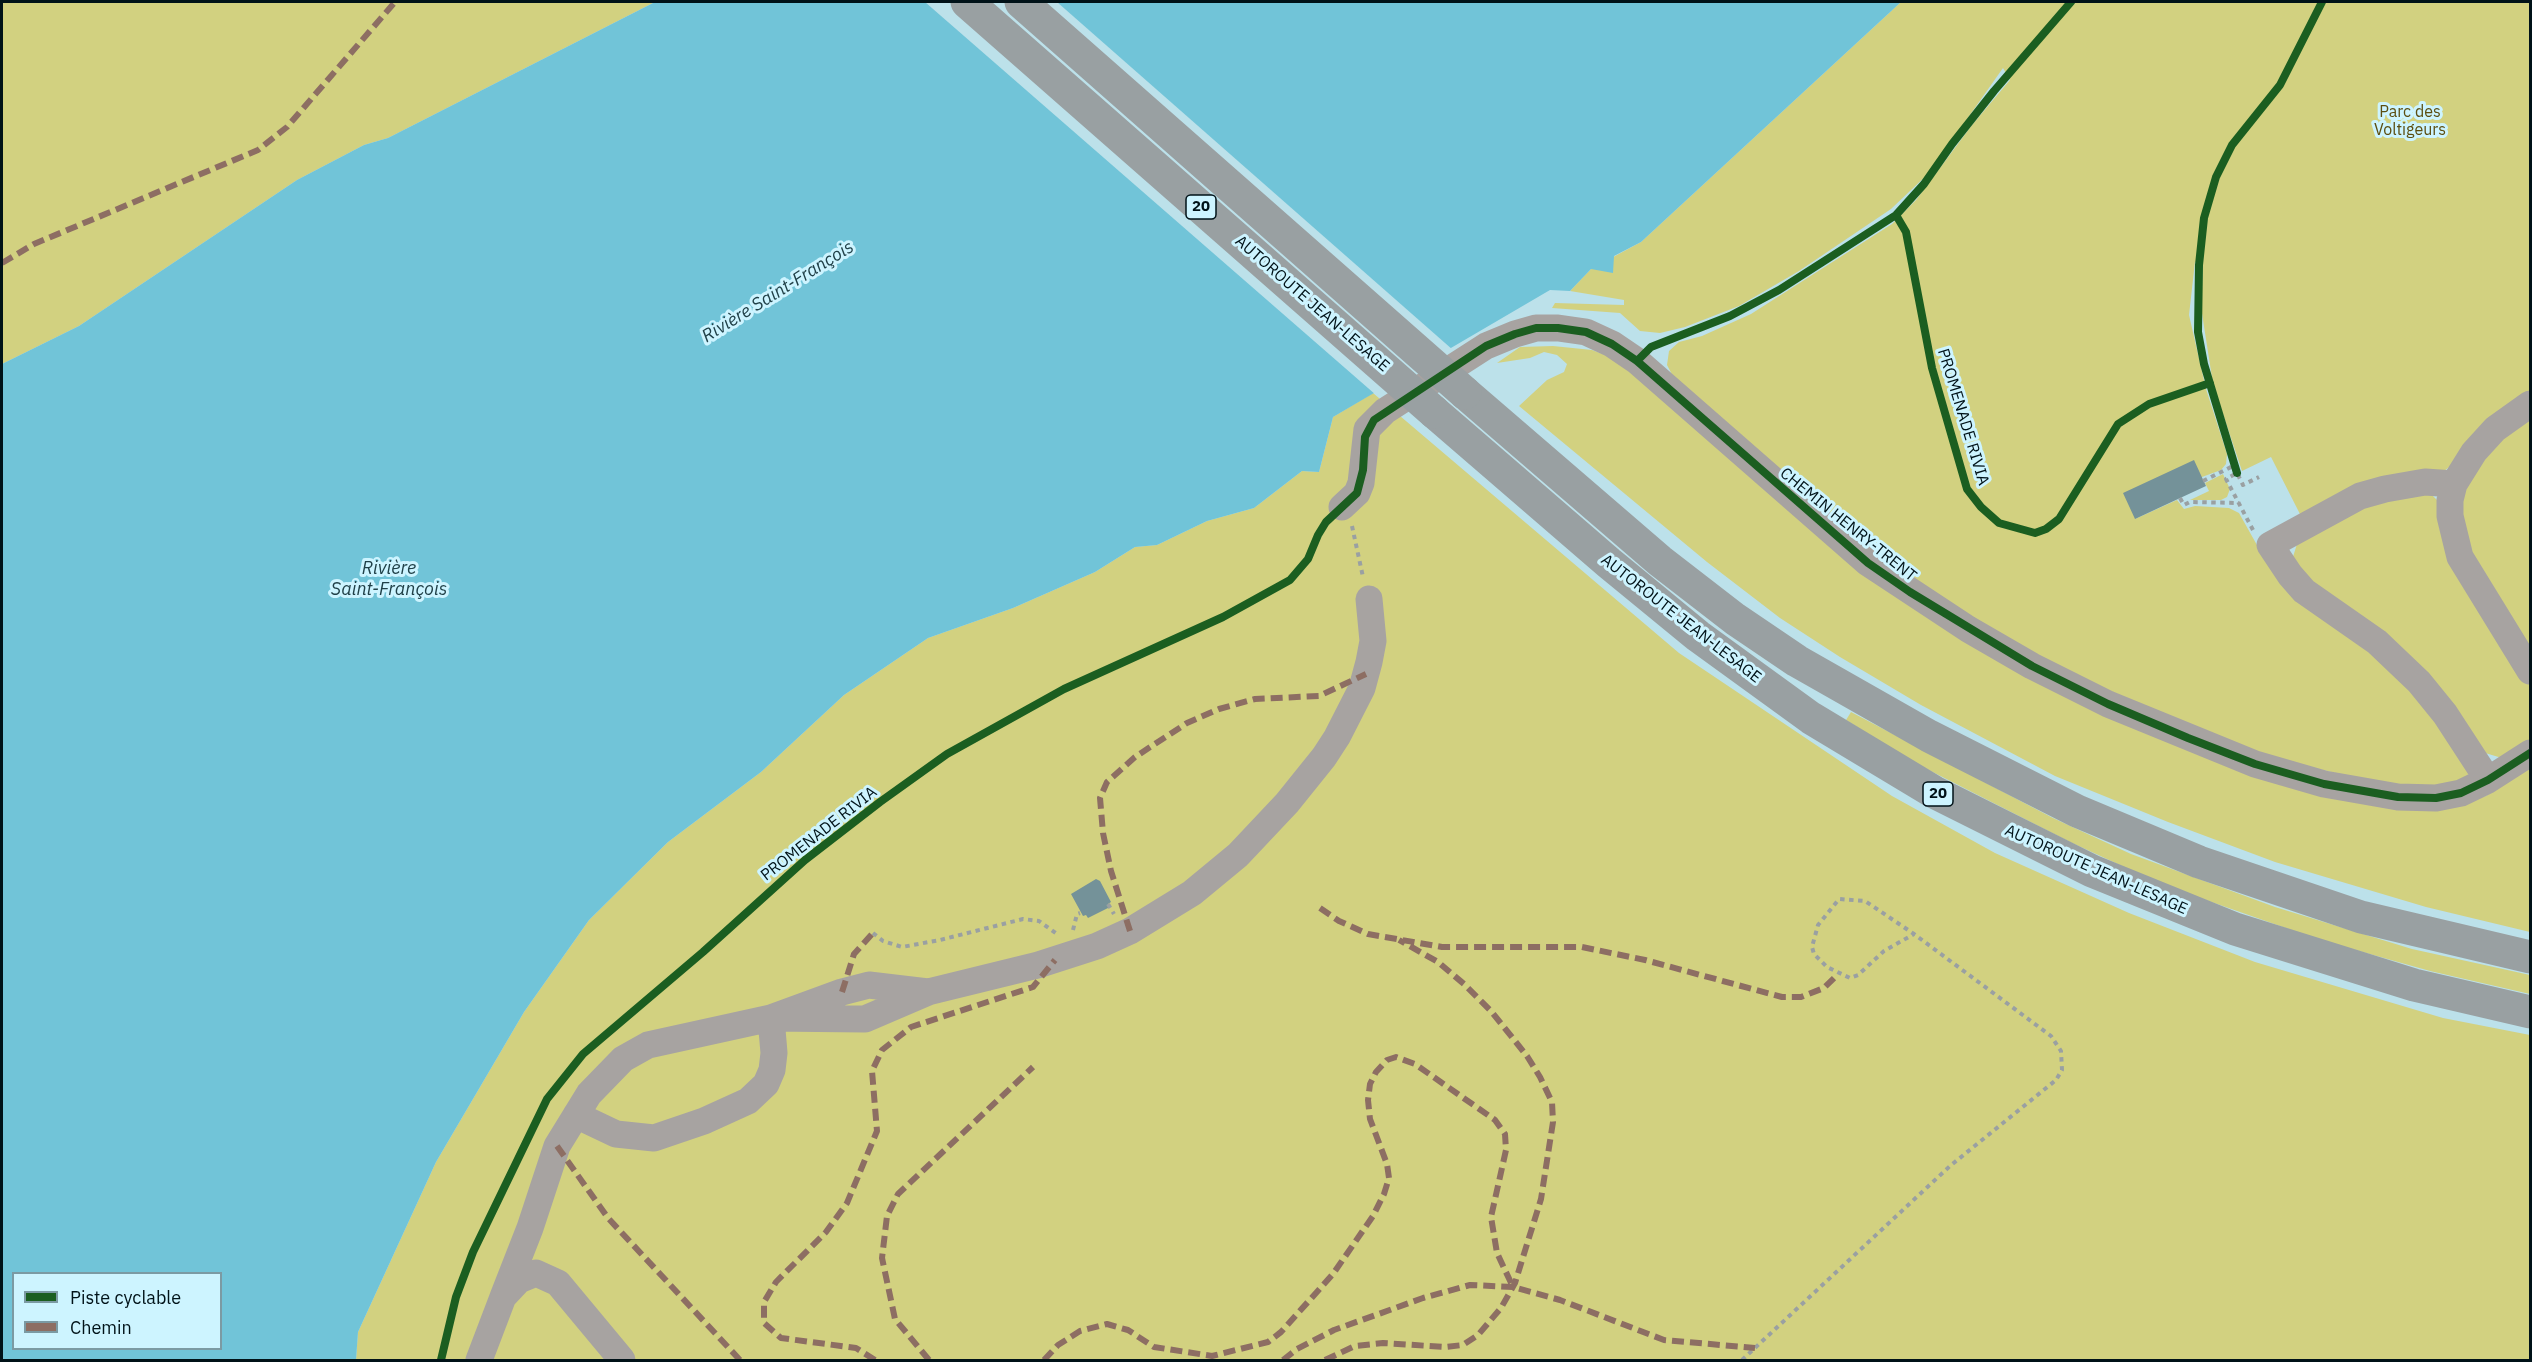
<!DOCTYPE html>
<html>
<head>
<meta charset="utf-8">
<style>
  body { margin:0 }
  #map { position:relative; width:2532px; height:1362px; overflow:hidden; background:#bce1ea; font-family:"IBM Plex Sans",sans-serif }
  canvas { display:block }
  .frame { position:absolute; inset:0; border:3px solid #001218; pointer-events:none }
  .legend { position:absolute; left:12px; top:1272px; width:210px; height:78px; box-sizing:border-box; background:#cdf4ff; border:2px solid #7b9aa3; margin:0; padding:8px 10px; list-style:none; font-size:18px; color:#001218 }
  .legend li { display:flex; align-items:center; gap:12px; height:30px }
  .legend b { width:30px; border:2px solid #7b9aa3 }
</style>
</head>
<body>
<div id="map">
<canvas width="2532" height="1362"></canvas>
<div class="frame"></div>
<ul class="legend">
<li><b style="height:8px;background:#1b5e20"></b>Piste cyclable</li>
<li><b style="height:8px;background:#8d6e63"></b>Chemin</li>
</ul>
</div>
<script>
const g = document.querySelector('canvas').getContext('2d');
g.lineJoin = 'round';
function fillPath(path, color) {
  g.fillStyle = color;
  g.fill(path, 'evenodd');
}
function toPath(rows) {
  const path = new Path2D();
  for (const r of rows) {
    path.moveTo(r[0], r[1]);
    for (let i = 2; i < r.length; i += 2) path.lineTo(r[i], r[i + 1]);
  }
  return path;
}
function stroke(path, color, width, dash) {
  g.strokeStyle = color;
  g.lineWidth = width;
  g.lineCap = dash ? 'butt' : 'round';
  g.setLineDash(dash || []);
  g.stroke(path);
}
function write(font, color, halo, rows, align = 'center') {
  g.font = font + ' "IBM Plex Sans",sans-serif';
  g.lineWidth = 6;
  g.setLineDash([]);
  g.textBaseline = 'middle';
  g.strokeStyle = halo;
  g.fillStyle = color;
  for (const [text, x, y, turn = 0] of rows) {
    g.save();
    g.translate(x, y);
    g.rotate((+turn || 0) * Math.PI / 180);
    g.textAlign = isNaN(turn) ? turn : align;
    if (halo) g.strokeText(text, 0, 0);
    g.fillText(text, 0, 0);
    g.restore();
  }
}
fillPath(toPath([
  [2,2,655,2,388,138,364,145,297,180,79,326,2,364],
  [1901,2,2530,2,2530,662,2465,552,2459,459,2443,472,2302,518,2271,457,2242,471,2213,384,2201,307,2203,263,2195,262,2189,315,2206,389,2227,454,2226,464,2221,470,2202,477,2135,519,2177,500,2184,509,2195,506,2229,508,2239,513,2262,554,2410,681,2469,768,2468,776,2446,786,2377,783,2273,758,2115,696,1975,622,1837,526,1676,382,1667,365,1669,351,1679,342,1702,336,1751,314,1892,224,1916,200,1972,125,2010,80,2003,68,1929,173,1891,209,1799,271,1739,306,1685,327,1660,333,1640,331,1620,313,1552,308,1555,303,1624,305,1624,300,1570,291,1591,269,1641,242],
  [1553,346,1592,350,1624,362,1841,552,2090,705,2446,806,2486,796,2530,766,2530,932,2426,907,2275,862,2168,822,2055,776,1921,705,1840,657,1780,618,1707,562,1519,406,1547,380,1564,372,1567,364,1557,355,1544,352,1530,358,1497,363,1520,347],
  [1373,393,1679,653,1892,796,1995,853,2129,913,2255,962,2443,1018,2530,1035,2530,1360,356,1360,358,1332,436,1162,524,1012,589,920,668,842,761,772,844,695,928,638,1013,608,1095,572,1135,547,1157,545,1207,521,1254,508,1302,471,1319,472,1333,417],
  [2223,474,2230,489,2227,497,2221,500,2190,500,2209,491,2205,483],
  [2429,492,2439,502,2439,528,2530,683,2530,743,2505,759,2482,752,2328,601,2292,560,2297,544,2355,508],
  [1851,712,2053,818,2131,854,2275,907,2412,949,2530,975,2530,994,2430,971,2320,940,2200,898,2135,872,2070,842,1913,762,1846,720]
]), '#d2d180');
fillPath(toPath([
  [655,2,1901,2,1641,242,1614,256,1613,273,1591,269,1570,291,1550,290,1333,417,1319,472,1302,471,1254,508,1207,521,1157,545,1135,547,1095,572,1013,608,928,638,844,695,761,772,668,842,589,920,524,1012,436,1162,358,1332,356,1360,2,1360,2,364,79,326,297,180,364,145,388,138],
  [14,1274,220,1274,220,1348,14,1348]
]), '#71c4d8');
fillPath(toPath([
  [925,2,1057,2,1453,350,1376,395]
]), '#bce1ea');
fillPath(toPath([
  [2194,460,2206,486,2135,519,2123,493],
  [1096,879,1100,881,1111,902,1108,904,1110,907,1088,918,1086,915,1083,916,1071,894]
]), '#749299');
stroke(toPath([
  [2203,481,2235,465],
  [2180,498,2184,505,2190,502,2239,503],
  [1352,526,1363,577],
  [2253,530,2226,479,2237,473,2243,485,2259,477],
  [1108,904,1114,914],
  [1073,930,1077,914,1080,913],
  [873,933,883,941,902,947,940,940,1023,919,1039,921,1057,934],
  [1742,1360,1950,1166,2056,1080,2062,1070,2061,1051,2051,1036,1914,934,1865,901,1839,899,1818,925,1812,947,1814,954,1827,967,1850,978,1858,975,1884,951,1914,934]
]), '#9aa0a2', 4, [4.5, 4.5]);
stroke(toPath([
  [2530,404,2495,429,2474,452,2454,484,2450,500,2450,516,2460,557,2530,671],
  [2454,484,2425,482,2385,489,2360,496,2270,545,2290,575,2304,591,2377,642,2419,682,2445,714,2488,780],
  [1342,507,1357,493,1361,483,1367,429,1385,411,1486,346,1515,334,1536,328,1558,328,1586,332,1612,344,1637,361,1868,563,1968,629,2032,666,2108,704,2255,764,2324,784,2398,797,2436,798,2461,793,2488,780,2530,753],
  [771,1018,865,1019,928,992,1038,965,1097,946,1130,931,1192,893,1238,855,1287,803,1324,757,1337,737,1362,688,1369,662,1373,641,1369,599],
  [576,1115,616,1134,654,1138,704,1121,748,1101,766,1084,772,1070,774,1053,771,1018],
  [503,1297,530,1228,557,1146,589,1094,623,1059,648,1045,771,1018,842,992,869,985,928,992],
  [479,1360,503,1297,519,1280,536,1273,558,1283,622,1360]
]), '#a7a3a1', 27);
stroke(toPath([
  [1465,393,1660,561,1735,619,1797,661,1929,736,2077,811,2199,862,2361,917,2530,957],
  [1434,412,1609,563,1698,636,1811,718,1934,792,2092,871,2235,929,2414,985,2530,1012]
]), '#99a0a2', 33);
stroke(toPath([
  [967,2,1434,412],
  [1021,2,1465,393]
]), '#99a0a2', 33);
stroke(toPath([
  [2,263,34,244,258,150,287,127,395,2],
  [1320,908,1339,921,1368,934,1442,947,1582,947,1645,960,1782,997,1801,997,1824,988,1838,974],
  [1130,931,1111,871,1103,833,1100,798,1107,782,1135,757,1187,723,1219,709,1255,699,1319,696,1366,674],
  [842,992,854,954,873,933],
  [557,1146,608,1218,740,1360],
  [875,1360,856,1348,781,1338,764,1323,764,1302,776,1282,826,1232,847,1203,877,1131,872,1071,882,1050,911,1027,1033,987,1055,960],
  [929,1360,895,1319,882,1258,887,1216,898,1194,1033,1067],
  [1044,1360,1058,1345,1080,1331,1107,1324,1128,1330,1154,1347,1212,1356,1268,1342,1281,1332,1333,1274,1373,1216,1384,1194,1389,1178,1387,1164,1370,1119,1368,1100,1370,1084,1376,1072,1387,1060,1396,1057,1415,1064,1495,1120,1505,1134,1506,1150,1491,1217,1497,1253,1513,1287],
  [1283,1360,1297,1349,1334,1330,1423,1298,1470,1285,1513,1287,1560,1300,1664,1340,1755,1348],
  [1325,1360,1355,1346,1383,1343,1445,1347,1463,1345,1478,1335,1501,1308,1515,1283,1541,1199,1553,1122,1552,1102,1540,1077,1527,1056,1491,1011,1464,984,1438,962,1399,940]
]), '#8d6e63', 6, [12, 6]);
stroke(toPath([
  [1896,215,1906,232,1932,368,1967,489,1981,507,1999,523,2035,533,2046,529,2059,519,2118,424,2149,404,2210,383],
  [1637,361,1651,347,1730,316,1779,290,1896,215,1924,184,1952,144,1994,91,2071,2],
  [2237,473,2204,364,2198,332,2199,265,2204,218,2216,177,2232,145,2280,85,2322,2],
  [441,1360,456,1297,473,1252,547,1099,583,1054,703,952,805,860,880,802,947,754,1064,689,1223,617,1290,580,1308,559,1318,535,1326,522,1357,493,1363,470,1365,437,1374,420,1486,346,1515,334,1536,328,1558,328,1586,332,1612,344,1637,361,1868,563,1910,592,2032,666,2108,704,2188,738,2255,764,2324,784,2398,797,2436,798,2461,793,2488,780,2530,753]
]), '#1b5e20', 8);
for (const [x, y, w] of [
  [1201,207,30],
  [1938,794,30]
]) {
  const box = new Path2D();
  box.roundRect(x - w / 2, y - 12, w, 24, 4.5);
  g.fillStyle = '#cdf4ff';
  g.fill(box);
  stroke(box, '#001218', 1.5);
}
write('bold 15px', '#001218', null, [
  ["20",1201,207],
  ["20",1938,794]
]);
write('16px', '#5c4e11', '#cdf4ff', [
  ["Parc des",2410,112],
  ["Voltigeurs",2410,130]
]);
write('16px', '#001218', '#cdf4ff', [
  ["AUTOROUTE JEAN-LESAGE",1312,304,41],
  ["PROMENADE RIVIA",1963,417,73],
  ["CHEMIN HENRY-TRENT",1848,525,39],
  ["AUTOROUTE JEAN-LESAGE",1681,619,38],
  ["PROMENADE RIVIA",819,834,-38],
  ["AUTOROUTE JEAN-LESAGE",2096,870,24]
]);
write('italic 18px', '#204048', '#cdf4ff', [
  ["Rivière Saint-François",778,292,-32],
  ["Rivière",389,569],
  ["Saint-François",389,590]
]);
</script>
</body>
</html>
